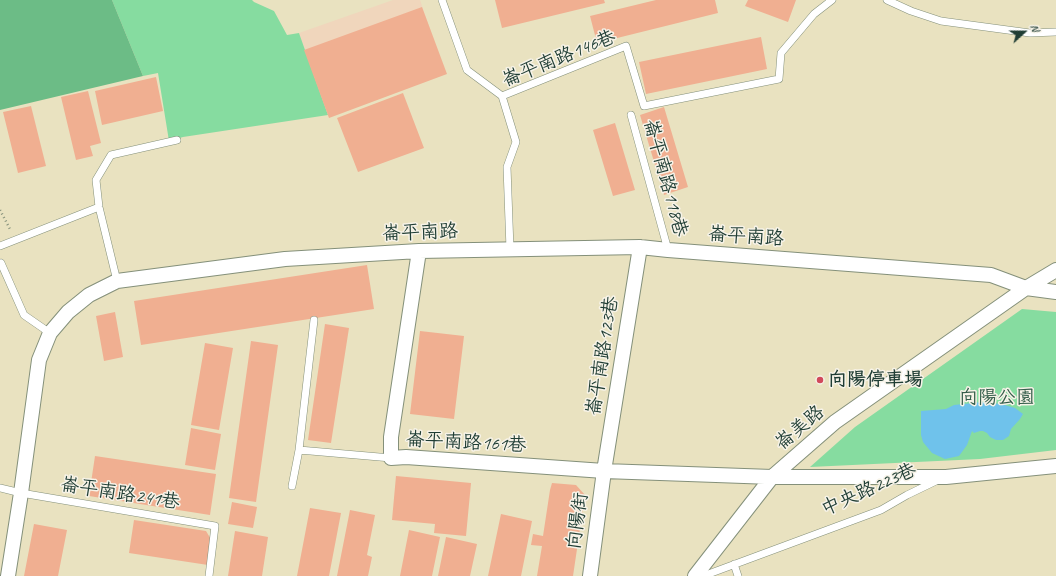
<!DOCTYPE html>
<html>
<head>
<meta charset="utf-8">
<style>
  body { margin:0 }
  #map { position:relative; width:1056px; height:576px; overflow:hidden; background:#e9e2c0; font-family:Caveat,sans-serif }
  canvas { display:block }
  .north { position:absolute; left:1004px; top:12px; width:40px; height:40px; -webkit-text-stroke:3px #f7f3e8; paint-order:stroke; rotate:69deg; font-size:11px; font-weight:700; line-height:16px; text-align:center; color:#1f3d34 }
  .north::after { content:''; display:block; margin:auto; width:14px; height:18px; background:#1f3d34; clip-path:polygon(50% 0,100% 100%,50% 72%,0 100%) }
</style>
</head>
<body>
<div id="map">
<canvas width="1056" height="576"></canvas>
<div class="north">N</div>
</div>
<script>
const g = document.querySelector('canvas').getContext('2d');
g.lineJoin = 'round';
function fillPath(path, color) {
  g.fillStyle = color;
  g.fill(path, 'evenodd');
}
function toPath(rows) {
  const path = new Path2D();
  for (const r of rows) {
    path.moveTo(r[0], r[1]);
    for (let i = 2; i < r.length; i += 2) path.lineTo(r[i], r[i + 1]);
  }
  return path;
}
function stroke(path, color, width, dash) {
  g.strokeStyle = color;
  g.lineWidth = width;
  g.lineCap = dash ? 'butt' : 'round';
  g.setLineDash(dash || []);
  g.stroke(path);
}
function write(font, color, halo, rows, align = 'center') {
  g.font = font + ' Caveat,"LXGW WenKai TC",sans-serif';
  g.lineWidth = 3;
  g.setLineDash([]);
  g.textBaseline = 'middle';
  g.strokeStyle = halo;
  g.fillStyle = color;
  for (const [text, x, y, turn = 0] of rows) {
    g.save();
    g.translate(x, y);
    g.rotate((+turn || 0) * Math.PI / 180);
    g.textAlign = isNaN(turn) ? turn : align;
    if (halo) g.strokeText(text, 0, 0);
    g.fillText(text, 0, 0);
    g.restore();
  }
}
fillPath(toPath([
  [393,0,420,0,442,64,324,105,299,33]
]), '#f0d6bc');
fillPath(toPath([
  [112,0,252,0,254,2,274,11,287,35,299,33,328,115,183,137,169,141,158,73,143,76],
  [1022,309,1056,312,1056,450,980,459,810,467,855,427]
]), '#86dca0');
fillPath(toPath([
  [0,0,112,0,143,76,0,110]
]), '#6cbc86');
fillPath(toPath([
  [982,402,1001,404,1015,408,1023,414,1020,419,1011,429,1009,436,1003,440,996,440,990,437,987,433,983,431,980,431,974,433,972,431,967,445,959,456,945,459,932,453,923,442,921,435,921,411,946,409,954,405]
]), '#6fc2eb');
fillPath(toPath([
  [495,0,604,0,605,3,502,28],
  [656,0,715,0,718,13,597,43,590,16],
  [748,0,796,0,788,22,745,6],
  [422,7,447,74,329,118,304,50],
  [761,37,767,69,646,94,639,62],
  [156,77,163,111,102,125,95,91],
  [88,91,101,143,90,146,93,156,76,160,61,97],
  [403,93,424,148,358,172,337,118],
  [31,106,46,166,18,173,3,112],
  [664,107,688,187,664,195,640,115],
  [615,123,635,190,613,196,593,130],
  [367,265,374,309,141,345,134,301],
  [115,312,123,357,104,361,96,316],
  [325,324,349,328,331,443,308,440],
  [420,331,464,336,454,419,410,414],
  [251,341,278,345,256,502,229,498],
  [205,343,233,348,219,430,191,425],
  [191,428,221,434,215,470,185,465],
  [95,456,216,474,210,515,89,496],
  [396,476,471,483,466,536,434,533,435,524,392,520],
  [552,483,576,485,585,495,573,576,537,576,542,546,531,545,533,534,543,536,550,490],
  [232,502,257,507,253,528,228,524],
  [310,508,341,513,329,576,297,576],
  [350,510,375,515,367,555,372,557,368,576,337,576],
  [501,514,532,521,521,576,488,576],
  [134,520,206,531,212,541,208,565,129,553],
  [34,524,67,530,58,576,24,576],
  [409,530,440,537,432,576,400,576],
  [235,531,268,537,262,576,228,576],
  [446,537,477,544,470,576,438,576]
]), '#f0af91');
const service = toPath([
  [442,0,467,70,502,96],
  [887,0,911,11,941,21,1030,33,1056,32],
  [631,115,668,250],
  [0,246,99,207],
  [510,249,507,167,516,142,502,96,626,46,644,106,779,79,781,53,814,14,832,0],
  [0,264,1,263,24,315,50,333],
  [117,281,99,207,96,180,111,155,177,140],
  [299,450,391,458],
  [292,486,299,450,314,320],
  [0,488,21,493,215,526,209,576],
  [734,564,738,576],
  [703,576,881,510,907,495,938,480]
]);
const minor = toPath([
  [419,251,391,437,391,458,406,457,604,471,772,477,946,477,1056,466],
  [8,576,21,493,39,360,50,333,68,312,89,295,117,281,285,259,419,251,640,247,668,250,991,275,1026,288,1056,292],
  [590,576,604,471,640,247],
  [695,576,772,477,835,422,1026,288,1056,270]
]);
stroke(service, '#84907a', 8);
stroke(minor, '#84907a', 16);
stroke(toPath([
  [0,210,11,231]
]), '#84907a', 2.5, [1, 3]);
stroke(service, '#fff', 7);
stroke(minor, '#fff', 14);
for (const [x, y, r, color] of [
  [820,380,4,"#d1495b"]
]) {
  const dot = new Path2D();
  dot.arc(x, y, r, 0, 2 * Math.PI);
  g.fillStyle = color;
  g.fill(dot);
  stroke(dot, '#f7f3e8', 1.5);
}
write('19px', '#1f3d34', '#f7f3e8', [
  ["崙平南路146巷",559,59,-22],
  ["崙平南路118巷",665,178,75],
  ["崙平南路",420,233,-2],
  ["崙平南路",746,237,4],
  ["崙平南路123巷",603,356,-81],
  ["崙美路",800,428,-40],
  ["崙平南路161巷",466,443,3],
  ["中央路223巷",869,490,-24],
  ["崙平南路241巷",120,494,9],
  ["向陽街",578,521,-82]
]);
write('bold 19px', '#1f3d34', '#f7f3e8', [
  ["向陽停車場",828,380]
], 'left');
write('19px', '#345d4a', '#f7f3e8', [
  ["向陽公園",997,398]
]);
</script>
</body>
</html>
